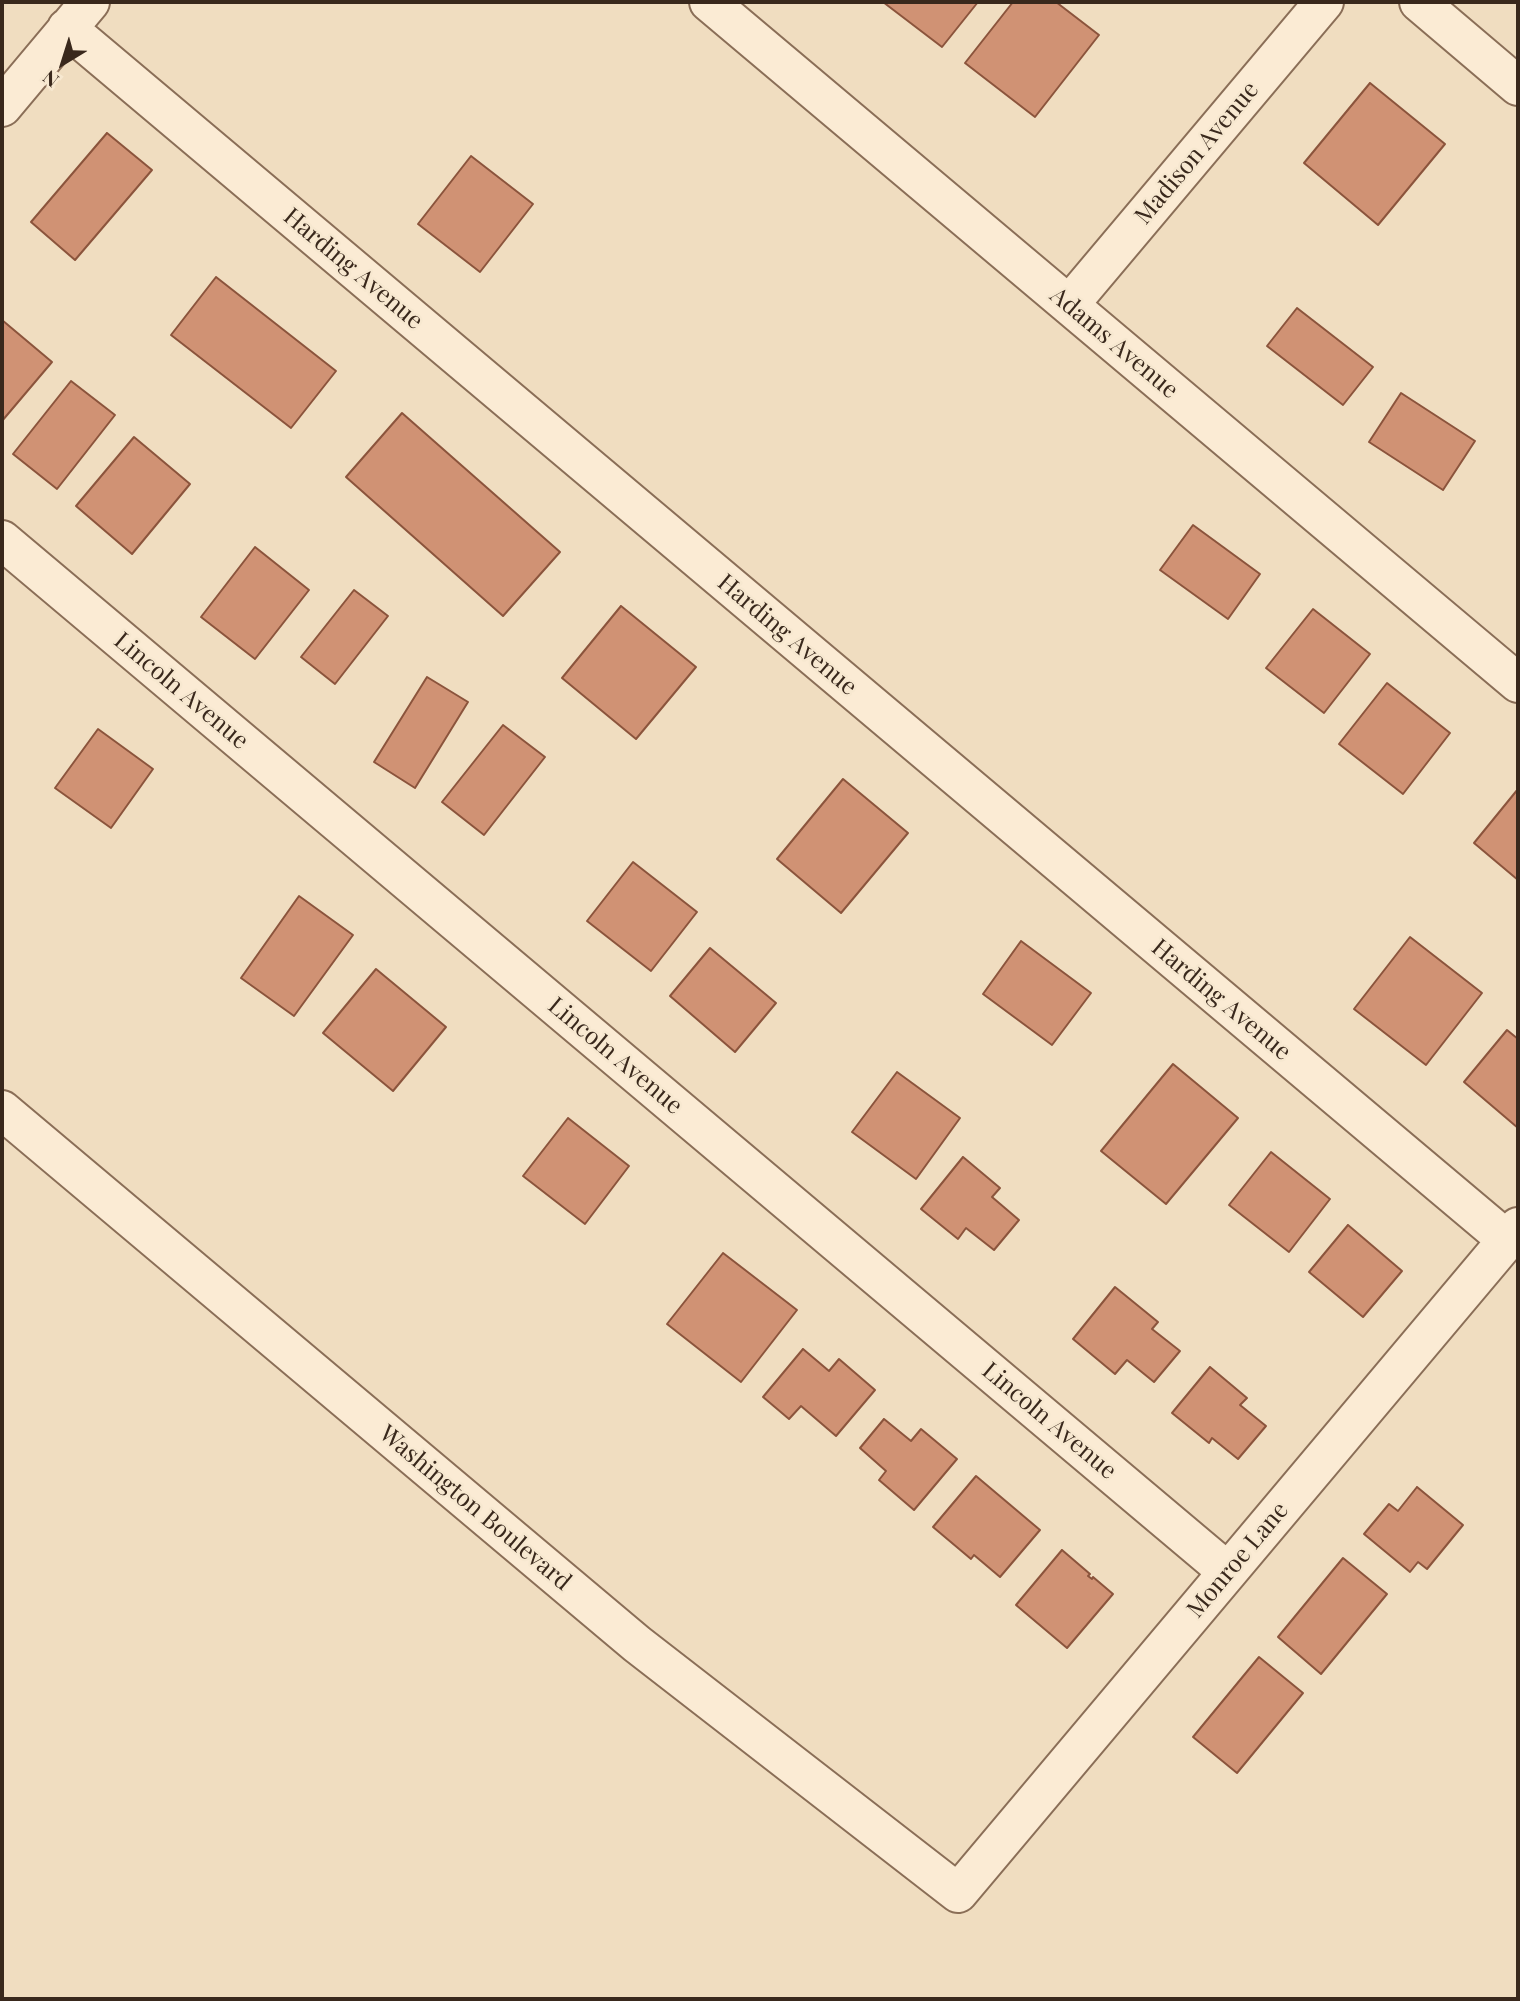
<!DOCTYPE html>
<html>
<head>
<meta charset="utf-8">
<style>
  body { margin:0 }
  #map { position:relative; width:1520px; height:2001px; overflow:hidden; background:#f0ddc0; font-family:"Playfair Display",serif }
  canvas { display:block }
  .frame { position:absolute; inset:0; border:4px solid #39281c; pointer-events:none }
  .north { position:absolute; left:28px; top:28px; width:70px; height:70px; -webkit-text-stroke:5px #f7e8d0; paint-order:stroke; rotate:218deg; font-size:19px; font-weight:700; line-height:28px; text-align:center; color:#39281c }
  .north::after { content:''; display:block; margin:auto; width:24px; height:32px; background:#39281c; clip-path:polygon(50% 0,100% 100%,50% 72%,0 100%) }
</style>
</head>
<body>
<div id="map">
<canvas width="1520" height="2001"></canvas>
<div class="frame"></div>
<div class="north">N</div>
</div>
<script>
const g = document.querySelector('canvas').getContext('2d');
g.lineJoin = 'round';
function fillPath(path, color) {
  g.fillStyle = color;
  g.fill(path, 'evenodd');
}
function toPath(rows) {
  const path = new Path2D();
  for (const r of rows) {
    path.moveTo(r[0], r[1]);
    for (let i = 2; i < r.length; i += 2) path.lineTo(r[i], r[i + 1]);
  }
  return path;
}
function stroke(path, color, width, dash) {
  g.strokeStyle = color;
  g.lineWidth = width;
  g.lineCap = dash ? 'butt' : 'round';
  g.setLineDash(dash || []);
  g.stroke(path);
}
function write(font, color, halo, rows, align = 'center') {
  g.font = font + ' "Playfair Display",serif';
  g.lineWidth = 5;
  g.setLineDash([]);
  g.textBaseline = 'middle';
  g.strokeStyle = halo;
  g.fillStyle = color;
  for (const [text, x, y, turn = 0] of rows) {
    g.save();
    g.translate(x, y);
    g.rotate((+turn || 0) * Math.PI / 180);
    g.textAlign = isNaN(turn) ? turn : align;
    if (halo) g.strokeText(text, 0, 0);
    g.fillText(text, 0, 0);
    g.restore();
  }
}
const building = toPath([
  [883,2,978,2,942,47,883,2],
  [1013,2,1056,2,1099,35,1035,117,965,63,1013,2],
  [1370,83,1445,144,1378,225,1304,163,1370,83],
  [107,133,152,170,75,260,31,222,107,133],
  [471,156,533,204,480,272,418,224,471,156],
  [216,277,336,371,291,428,171,335,216,277],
  [1297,308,1373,367,1343,405,1267,346,1297,308],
  [2,320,52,362,2,421,2,320],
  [71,381,115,415,57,489,13,454,71,381],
  [1401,393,1475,441,1443,490,1369,442,1401,393],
  [402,413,560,552,503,616,346,477,402,413],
  [134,437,190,484,132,554,76,506,134,437],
  [1193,525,1260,574,1228,619,1160,570,1193,525],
  [255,547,309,590,255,659,201,617,255,547],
  [354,590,388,616,335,684,301,657,354,590],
  [621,606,696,667,636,739,562,678,621,606],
  [1313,609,1370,654,1324,713,1266,668,1313,609],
  [427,677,468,702,415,788,374,762,427,677],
  [1387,683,1450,733,1403,794,1339,744,1387,683],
  [503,725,545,757,484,835,442,802,503,725],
  [98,729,153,769,111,828,55,788,98,729],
  [843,779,908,833,841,913,777,859,843,779],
  [1518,789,1518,880,1474,843,1518,789],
  [633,862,697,912,651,971,587,921,633,862],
  [299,896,353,935,294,1016,241,978,299,896],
  [1410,937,1482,993,1426,1065,1354,1009,1410,937],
  [1021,941,1091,993,1052,1045,983,994,1021,941],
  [710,948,776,1003,735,1052,670,996,710,948],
  [376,969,446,1027,393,1091,323,1033,376,969],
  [1507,1030,1518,1039,1518,1128,1464,1082,1507,1030],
  [1173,1064,1238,1118,1166,1204,1101,1151,1173,1064],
  [897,1072,960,1118,916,1179,852,1132,897,1072],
  [568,1118,629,1166,585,1224,523,1176,568,1118],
  [1271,1152,1330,1199,1289,1252,1229,1205,1271,1152],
  [963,1157,1000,1188,992,1197,1019,1220,994,1250,966,1228,958,1239,921,1209,963,1157],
  [1348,1225,1402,1271,1363,1317,1309,1272,1348,1225],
  [723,1253,797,1310,741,1382,667,1324,723,1253],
  [1115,1287,1158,1322,1152,1329,1180,1351,1154,1382,1127,1360,1115,1374,1073,1339,1115,1287],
  [803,1349,829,1371,839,1359,875,1390,836,1436,801,1406,789,1419,763,1397,803,1349],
  [1210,1367,1247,1398,1240,1405,1266,1426,1238,1459,1212,1438,1209,1443,1172,1413,1210,1367],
  [884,1419,911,1441,921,1429,957,1459,914,1510,879,1480,886,1471,860,1448,884,1419],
  [976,1476,1040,1530,1000,1577,974,1555,971,1559,933,1527,976,1476],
  [1417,1487,1463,1525,1427,1569,1418,1562,1410,1572,1364,1534,1389,1504,1398,1511,1417,1487],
  [1062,1550,1090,1574,1088,1576,1092,1579,1093,1577,1113,1594,1067,1648,1016,1605,1062,1550],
  [1343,1558,1387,1594,1321,1674,1278,1637,1343,1558],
  [1259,1657,1303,1693,1237,1773,1193,1737,1259,1657]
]);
fillPath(building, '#d09274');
stroke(building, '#8b543c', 2);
const minor = toPath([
  [709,2,1518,683],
  [1419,2,1518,86],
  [67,28,1507,1240],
  [2,107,90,2],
  [1069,305,1324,2],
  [2,540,1228,1572],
  [2,1110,637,1644,958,1893,1518,1227]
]);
stroke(minor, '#8a6e57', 42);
stroke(minor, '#fbebd4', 38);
write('24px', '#39281c', '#f7e8d0', [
  ["Madison Avenue",1197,153,-50],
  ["Harding Avenue",353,269,40],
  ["Adams Avenue",1114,343,40],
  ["Harding Avenue",787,635,40],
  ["Lincoln Avenue",181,691,40],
  ["Harding Avenue",1221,1000,40],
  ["Lincoln Avenue",615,1056,40],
  ["Lincoln Avenue",1049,1421,40],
  ["Washington Boulevard",475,1508,40],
  ["Monroe Lane",1238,1560,-50]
]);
</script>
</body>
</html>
